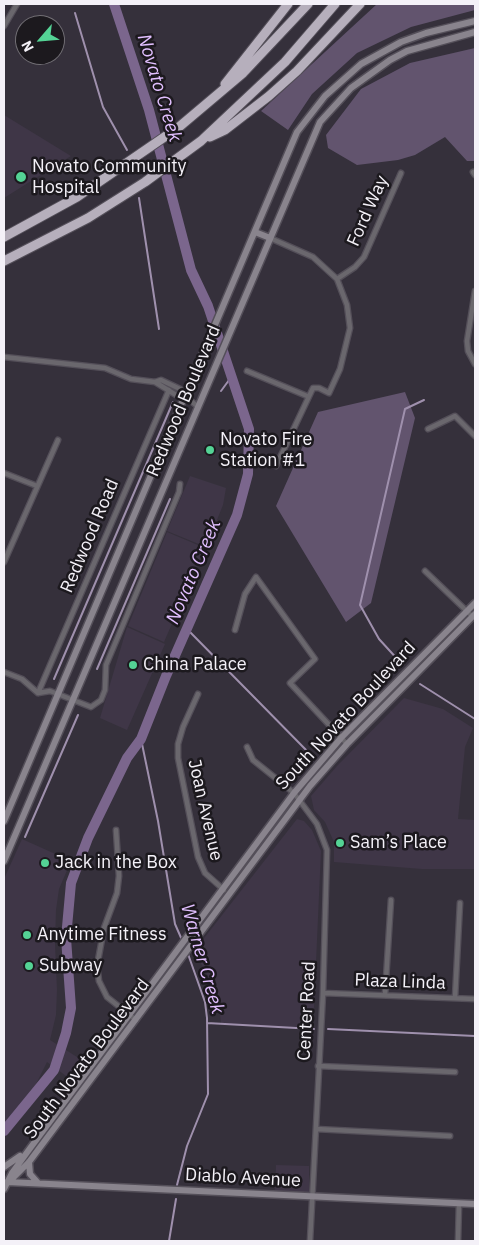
<!DOCTYPE html>
<html>
<head>
<meta charset="utf-8">
<style>
  body { margin:0 }
  #map { position:relative; width:479px; height:1245px; overflow:hidden; background:#35303b; font-family:"IBM Plex Sans",sans-serif }
  canvas { display:block }
  .frame { position:absolute; inset:0; border:5px solid #f4f1f8; pointer-events:none }
  .north { position:absolute; left:15px; top:15px; width:50px; height:50px; box-sizing:border-box; background:#1c191e; border:1px solid #726f75; border-radius:50%; rotate:243deg; font-size:14px; font-weight:700; line-height:20px; text-align:center; color:#f4f1f8 }
  .north::after { content:''; display:block; margin:auto; width:18px; height:22px; background:#54d395; clip-path:polygon(50% 0,100% 100%,50% 72%,0 100%) }
</style>
</head>
<body>
<div id="map">
<canvas width="479" height="1245"></canvas>
<div class="frame"></div>
<div class="north">N</div>
</div>
<script>
const g = document.querySelector('canvas').getContext('2d');
g.lineJoin = 'round';
function fillPath(path, color) {
  g.fillStyle = color;
  g.fill(path, 'evenodd');
}
function toPath(rows) {
  const path = new Path2D();
  for (const r of rows) {
    path.moveTo(r[0], r[1]);
    for (let i = 2; i < r.length; i += 2) path.lineTo(r[i], r[i + 1]);
  }
  return path;
}
function stroke(path, color, width, dash) {
  g.strokeStyle = color;
  g.lineWidth = width;
  g.lineCap = dash ? 'butt' : 'round';
  g.setLineDash(dash || []);
  g.stroke(path);
}
function write(font, color, halo, rows, align = 'center') {
  g.font = font + ' "IBM Plex Sans",sans-serif';
  g.lineWidth = 5;
  g.setLineDash([]);
  g.textBaseline = 'middle';
  g.strokeStyle = halo;
  g.fillStyle = color;
  for (const [text, x, y, turn = 0] of rows) {
    g.save();
    g.translate(x, y);
    g.rotate((+turn || 0) * Math.PI / 180);
    g.textAlign = isNaN(turn) ? turn : align;
    if (halo) g.strokeText(text, 0, 0);
    g.fillText(text, 0, 0);
    g.restore();
  }
}
fillPath(toPath([
  [4,115,71,156,4,198],
  [190,476,226,488,223,505,206,547,167,531],
  [167,532,205,548,164,642,128,626],
  [127,627,165,644,127,730,100,718],
  [404,698,443,709,473,728,465,747,458,819,475,820,475,869,422,869,334,862,334,842,325,822,314,810,311,796,337,766],
  [297,819,304,821,312,830,321,851,313,1029,221,1024,218,994,194,951],
  [22,839,71,861,59,889,56,910,55,943,57,990,56,1015,50,1040,85,1062,73,1081,47,1062,34,1088,4,1127,4,879],
  [276,1165,309,1166,309,1193,275,1191]
]), '#3f3647');
fillPath(toPath([
  [377,4,475,4,475,10,411,27,357,53,312,94,288,130,261,111],
  [475,48,475,161,467,161,445,137,415,155,398,160,357,165,328,148,326,135,361,89,410,63],
  [405,392,415,418,371,603,346,622,276,506,318,412]
]), '#62546e');
stroke(toPath([
  [75,13,103,107,127,150],
  [139,198,159,329],
  [221,391,232,376],
  [187,629,312,756],
  [400,662,379,639,360,605,405,409,424,400],
  [97,669,170,499],
  [54,679,173,402],
  [420,684,475,719],
  [141,739,158,821,175,924,182,940],
  [25,837,78,715],
  [207,1023,314,1029],
  [328,1029,475,1036],
  [177,1185,187,1146,208,1094,207,1018,205,1002,188,954],
  [169,1241,176,1199]
]), '#9f90ad', 2);
stroke(toPath([
  [4,1131,54,1070,66,1033,71,1008,66,938,71,883,88,838,127,758,141,739,166,676,237,515,248,474,249,429,208,306,191,270,149,110,114,4]
]), '#7b668d', 10);
const street = toPath([
  [4,26,17,4],
  [473,172,475,175],
  [270,238,313,257,337,279,347,305,350,328,340,369,329,393,319,388,313,388,276,466],
  [337,279,355,267,364,257,401,173],
  [475,291,467,341,468,351,475,364],
  [4,357,105,368,131,379,155,382,161,380,180,389,185,396,197,406],
  [247,371,307,396],
  [155,382,176,395,185,396],
  [428,429,455,416,475,436],
  [4,473,37,486],
  [4,562,58,440],
  [425,571,473,617],
  [235,630,245,594,256,577,315,659,290,683,347,744],
  [4,672,22,679,38,693,50,691,91,707,101,700,105,690,106,665,179,492,180,484],
  [38,693,169,390],
  [198,694,183,727,178,744,178,758,198,857,205,873,224,890],
  [247,747,253,760,294,793,317,824,327,850,323,993,310,1241],
  [116,830,119,876,117,893,104,928,97,966,99,981,107,997,136,1020],
  [323,993,475,999],
  [385,995,391,900],
  [455,998,460,903],
  [318,1066,455,1072],
  [316,1129,450,1136],
  [458,1241,459,1204]
]);
const secondary = toPath([
  [255,232,270,238],
  [4,821,297,132,325,96,361,64,401,42,426,33,475,21],
  [4,861,320,122,351,88,390,60,407,51,475,32],
  [29,1162,30,1174,38,1183],
  [4,1167,20,1156],
  [10,1181,29,1162,310,786,347,744,475,614],
  [7,1182,475,1204],
  [4,1189,12,1173,31,1147,294,793,341,738,475,603]
]);
const highway = toPath([
  [225,84,288,4],
  [210,137,225,130,269,96,297,71,360,4],
  [4,237,77,197,179,127,243,73,308,4],
  [4,261,88,218,145,182,201,141,285,62,335,4]
]);
stroke(street, '#544f59', 7);
stroke(secondary, '#544f59', 9);
stroke(highway, '#544f59', 11);
stroke(street, '#6a676d', 4.5);
stroke(secondary, '#89848d', 6);
stroke(highway, '#b6afbc', 9);
for (const [x, y, r, color] of [
  [21,177,6,"#54d395"],
  [210,450,5,"#54d395"],
  [133,665,5,"#54d395"],
  [340,843,5,"#54d395"],
  [45,863,5,"#54d395"],
  [27,935,5,"#54d395"],
  [29,966,5,"#54d395"]
]) {
  const dot = new Path2D();
  dot.arc(x, y, r, 0, 2 * Math.PI);
  g.fillStyle = color;
  g.fill(dot);
  stroke(dot, '#1c191e', 2);
}
write('18px', '#f4f1f8', '#1c191e', [
  ["Novato Community",32,167],
  ["Hospital",32,188],
  ["Novato Fire",220,440],
  ["Station #1",220,461],
  ["China Palace",143,665],
  ["Sam’s Place",350,843],
  ["Jack in the Box",55,863],
  ["Anytime Fitness",37,935],
  ["Subway",39,966]
], 'left');
write('18px', '#f4f1f8', '#1c191e', [
  ["Ford Way",368,211,-66],
  ["Redwood Boulevard",184,401,-67],
  ["Redwood Road",90,536,-67],
  ["South Novato Boulevard",346,716,-47],
  ["Joan Avenue",205,810,77],
  ["Plaza Linda",400,982,2],
  ["Center Road",307,1011,-87],
  ["South Novato Boulevard",87,1059,-53],
  ["Diablo Avenue",243,1178,3]
]);
write('italic 19px', '#e1bfff', '#1c191e', [
  ["Novato Creek",159,88,73],
  ["Novato Creek",194,572,-67],
  ["Warner Creek",202,959,74]
]);
</script>
</body>
</html>
